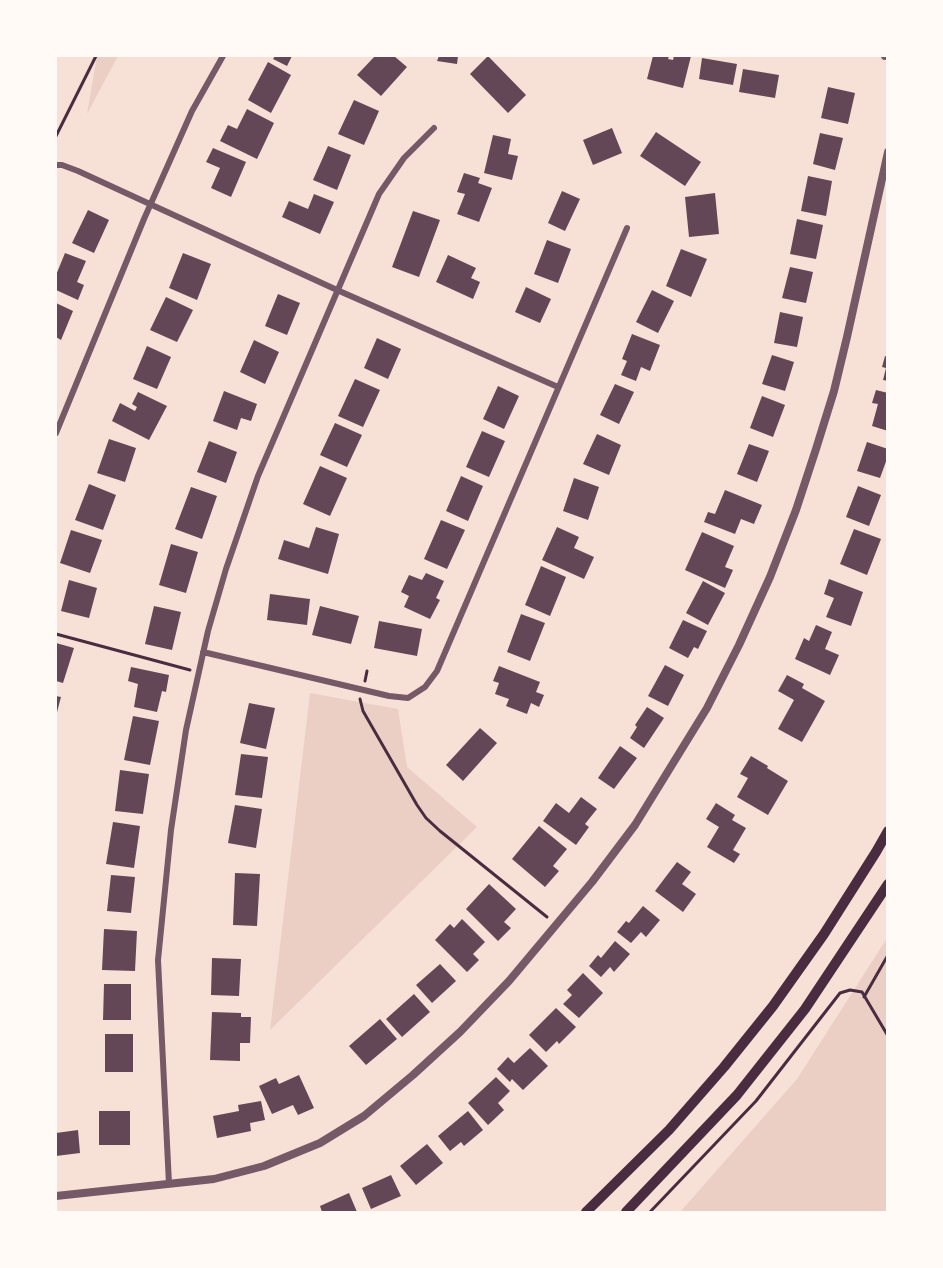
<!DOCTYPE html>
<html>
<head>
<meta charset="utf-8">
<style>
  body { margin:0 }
  #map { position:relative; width:943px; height:1268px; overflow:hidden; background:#f7e1d7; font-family:Ubuntu,sans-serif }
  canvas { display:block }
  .frame { position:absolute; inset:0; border:57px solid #fffaf5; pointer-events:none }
</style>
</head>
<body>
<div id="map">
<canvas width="943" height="1268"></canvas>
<div class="frame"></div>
</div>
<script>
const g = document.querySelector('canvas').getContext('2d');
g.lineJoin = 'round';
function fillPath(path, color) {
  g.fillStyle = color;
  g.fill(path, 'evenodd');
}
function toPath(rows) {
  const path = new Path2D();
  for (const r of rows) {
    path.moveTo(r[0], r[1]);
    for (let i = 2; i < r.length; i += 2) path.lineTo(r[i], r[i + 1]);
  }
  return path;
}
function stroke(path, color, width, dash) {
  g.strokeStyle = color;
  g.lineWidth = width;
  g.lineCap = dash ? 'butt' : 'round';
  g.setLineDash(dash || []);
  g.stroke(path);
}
fillPath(toPath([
  [97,56,118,56,87,114],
  [310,693,398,709,407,767,477,827,270,1030],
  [887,938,887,1212,680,1212,797,1079]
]), '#ebcfc5');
fillPath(toPath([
  [275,56,292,56,287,66,273,59],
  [375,56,394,56,407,67,381,96,357,75],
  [439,56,458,56,457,64,437,61],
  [488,56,526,95,508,113,470,74],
  [653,56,669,56,668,59,673,60,674,56,691,56,683,88,647,79],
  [702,58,737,64,733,85,699,79],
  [268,62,291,75,271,113,248,100],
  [743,69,779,75,775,98,739,92],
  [828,87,855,93,848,124,821,118],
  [354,100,379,111,364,145,338,134],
  [247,109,274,123,257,159,220,141,228,125,237,129],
  [612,128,622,153,593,165,583,140],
  [656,132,701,162,685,186,640,156],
  [820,133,843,138,835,170,813,164],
  [493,135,511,139,508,154,518,156,512,180,484,173],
  [328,146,351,155,337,190,313,180],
  [213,148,246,162,231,197,211,188,220,168,206,162],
  [464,173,480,178,478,183,492,188,479,222,457,214,465,194,457,192],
  [808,176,832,181,826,216,801,211],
  [562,191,580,199,565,231,548,223],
  [715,193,719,234,689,237,685,197],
  [314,194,334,202,320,234,282,217,289,201,308,209],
  [88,210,109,220,94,253,72,243],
  [413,211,440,220,419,277,392,267],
  [797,219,823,225,816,259,790,254],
  [547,240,571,249,558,283,534,274],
  [681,249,707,259,691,297,666,286],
  [65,253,86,261,77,282,84,285,78,300,56,290,56,275],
  [183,253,211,264,197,300,169,288],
  [448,255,476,268,471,278,480,282,473,299,436,282],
  [790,267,813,272,806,303,782,298],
  [526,287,551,299,540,323,515,312],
  [652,290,674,301,658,333,636,322],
  [278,294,300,303,287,335,265,326],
  [166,297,193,310,177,342,150,330],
  [56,303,73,311,61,340,56,337],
  [780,312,803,317,797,347,774,343],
  [632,334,660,345,650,371,641,367,636,381,621,375,627,361,622,359],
  [377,338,401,349,388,379,364,368],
  [254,340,279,352,265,384,240,372],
  [147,346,171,357,157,389,133,379],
  [772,355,794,362,785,391,762,384],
  [885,356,888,357,888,381,883,380,886,368,882,367],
  [355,379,380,390,363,427,338,416],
  [615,384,634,392,619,424,600,415],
  [498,386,519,396,504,429,483,419],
  [876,390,888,393,888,431,872,426,878,404,872,403],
  [224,391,257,404,251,421,241,418,237,430,213,421],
  [138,392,167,406,149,440,112,421,120,403,135,411,137,407,132,404],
  [762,396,785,405,773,437,750,428],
  [335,423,362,435,347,467,320,455],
  [482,431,505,441,489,477,466,467],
  [597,434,621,445,609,475,583,464],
  [109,439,136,448,125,482,97,473],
  [209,441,237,452,226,483,197,472],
  [867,442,888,449,888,456,880,478,857,471],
  [749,444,769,451,757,482,737,474],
  [320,466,347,478,330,516,303,504],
  [461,476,483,486,468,521,446,511],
  [574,478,599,487,588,520,563,511],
  [89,484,116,495,103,530,75,520],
  [858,486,881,495,869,526,846,517],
  [191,487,217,496,202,539,175,529],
  [725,490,762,505,754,524,741,519,735,534,704,522,708,512,715,514],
  [441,520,465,530,447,569,424,559],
  [316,527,339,534,328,574,278,559,284,540,309,548],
  [557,527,579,537,574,548,594,557,584,579,542,560],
  [854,529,881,539,867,575,840,564],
  [71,530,102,540,90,573,60,563],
  [702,532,734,546,725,567,733,570,725,588,685,570],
  [171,544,198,552,186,593,159,585],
  [541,566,566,577,550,616,525,605],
  [426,573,444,581,436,598,440,600,430,619,404,607,409,596,401,592,409,575,422,580],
  [829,579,863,592,851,626,826,617,834,598,824,594],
  [69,580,97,588,89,618,61,611],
  [703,581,725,593,708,625,686,613],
  [270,594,310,599,307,625,267,620],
  [154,606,181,612,172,650,145,644],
  [320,606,359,616,351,644,312,635],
  [521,614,545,623,530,661,507,652],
  [683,620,707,631,698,649,694,647,688,658,669,648],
  [379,621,422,629,417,656,374,648],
  [816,625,832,632,825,649,839,655,830,675,795,659,804,638,809,641],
  [56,643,74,648,63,683,56,681],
  [665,665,684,675,668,706,648,696],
  [499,666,540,682,536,692,544,695,539,707,531,703,527,714,506,706,509,699,495,694,499,683,493,681],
  [131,667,169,675,166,692,162,691,157,712,134,707,138,684,128,681],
  [787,675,804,684,802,688,825,701,802,742,778,729,794,700,778,691],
  [56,696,61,697,56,716],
  [249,703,275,708,266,749,240,743],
  [647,707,664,718,644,748,630,738,637,727,635,725],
  [133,716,159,721,150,765,124,760],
  [480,728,497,743,463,781,446,765],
  [620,746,637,758,614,789,598,778],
  [241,754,268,757,262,798,235,795],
  [751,756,768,766,767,768,788,781,768,815,737,797,748,778,740,774],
  [120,770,149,774,143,814,115,811],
  [581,797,597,809,585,824,589,827,576,845,543,821,556,803,569,813],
  [716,803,735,815,732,820,746,828,733,850,740,854,734,863,707,847,719,827,706,819],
  [235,805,262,809,256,848,228,843],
  [113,822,140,826,134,868,106,864],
  [539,826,567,849,553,866,559,871,545,887,512,859],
  [677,862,691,872,682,884,696,894,683,912,655,891],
  [235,873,260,874,257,926,233,925],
  [111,875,135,877,131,913,107,911],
  [489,884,516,909,504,922,511,928,498,941,466,909],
  [643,906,660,920,646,937,641,932,631,943,617,932,626,921,629,923],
  [462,919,485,942,473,954,479,960,467,972,435,940,450,924,454,928],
  [104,929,137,931,135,971,102,970],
  [615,941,630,954,614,972,610,967,601,977,589,966,598,955,601,958],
  [212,958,241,959,239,996,211,995],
  [440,964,456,981,432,1003,416,985],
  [583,973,603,993,579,1018,563,1004,572,995,567,990],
  [104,984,131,984,131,1020,103,1020],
  [414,994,430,1012,402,1037,386,1019],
  [556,1008,576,1027,559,1044,557,1041,546,1052,529,1035],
  [212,1012,241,1013,241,1017,251,1017,250,1043,240,1043,240,1061,210,1060],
  [380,1019,397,1039,366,1065,349,1046],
  [105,1034,133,1034,133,1072,105,1072],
  [530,1048,548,1066,523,1090,512,1079,510,1082,497,1069,508,1057,514,1063],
  [299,1075,314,1108,298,1115,293,1105,272,1114,259,1086,276,1078,279,1084],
  [496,1077,510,1091,498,1103,504,1110,488,1125,468,1103],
  [261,1101,265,1120,250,1123,251,1131,217,1138,213,1116,239,1111,238,1105],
  [99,1111,130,1111,130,1145,99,1145],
  [468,1111,483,1130,464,1146,461,1142,450,1151,438,1136],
  [78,1130,80,1153,56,1156,56,1133],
  [427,1144,443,1163,416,1185,400,1166],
  [391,1175,401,1196,371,1209,362,1188],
  [349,1193,357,1212,322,1212,320,1206]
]), '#644757');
stroke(toPath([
  [56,136,96,56],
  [56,634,190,670],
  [365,681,367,671],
  [360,699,363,711,417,805,426,818,440,831,547,917],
  [864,997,888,955],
  [650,1212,756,1101,840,993,850,990,862,992,888,1036]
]), '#4a2c40', 3);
stroke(toPath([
  [56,165,62,165,78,171,337,290,558,387],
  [56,433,144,219,192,111,223,56],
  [203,652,389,696,408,698,425,687,437,671,627,228],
  [169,1184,158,960,171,830,186,730,208,631,226,569,258,476,379,194,404,158,434,128]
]), '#755966', 6);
stroke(toPath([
  [885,56,888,56],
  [56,1196,214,1179,264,1166,320,1143,364,1116,413,1075,460,1032,509,981,592,882,635,825,707,708,739,645,770,577,796,510,816,449,834,391,847,337,888,152]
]), '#755966', 8);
stroke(toPath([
  [586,1212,669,1130,724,1067,773,1006,824,934,876,852,888,831],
  [626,1212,737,1095,805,1009,888,884]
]), '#4a2c40', 10);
</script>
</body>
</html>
